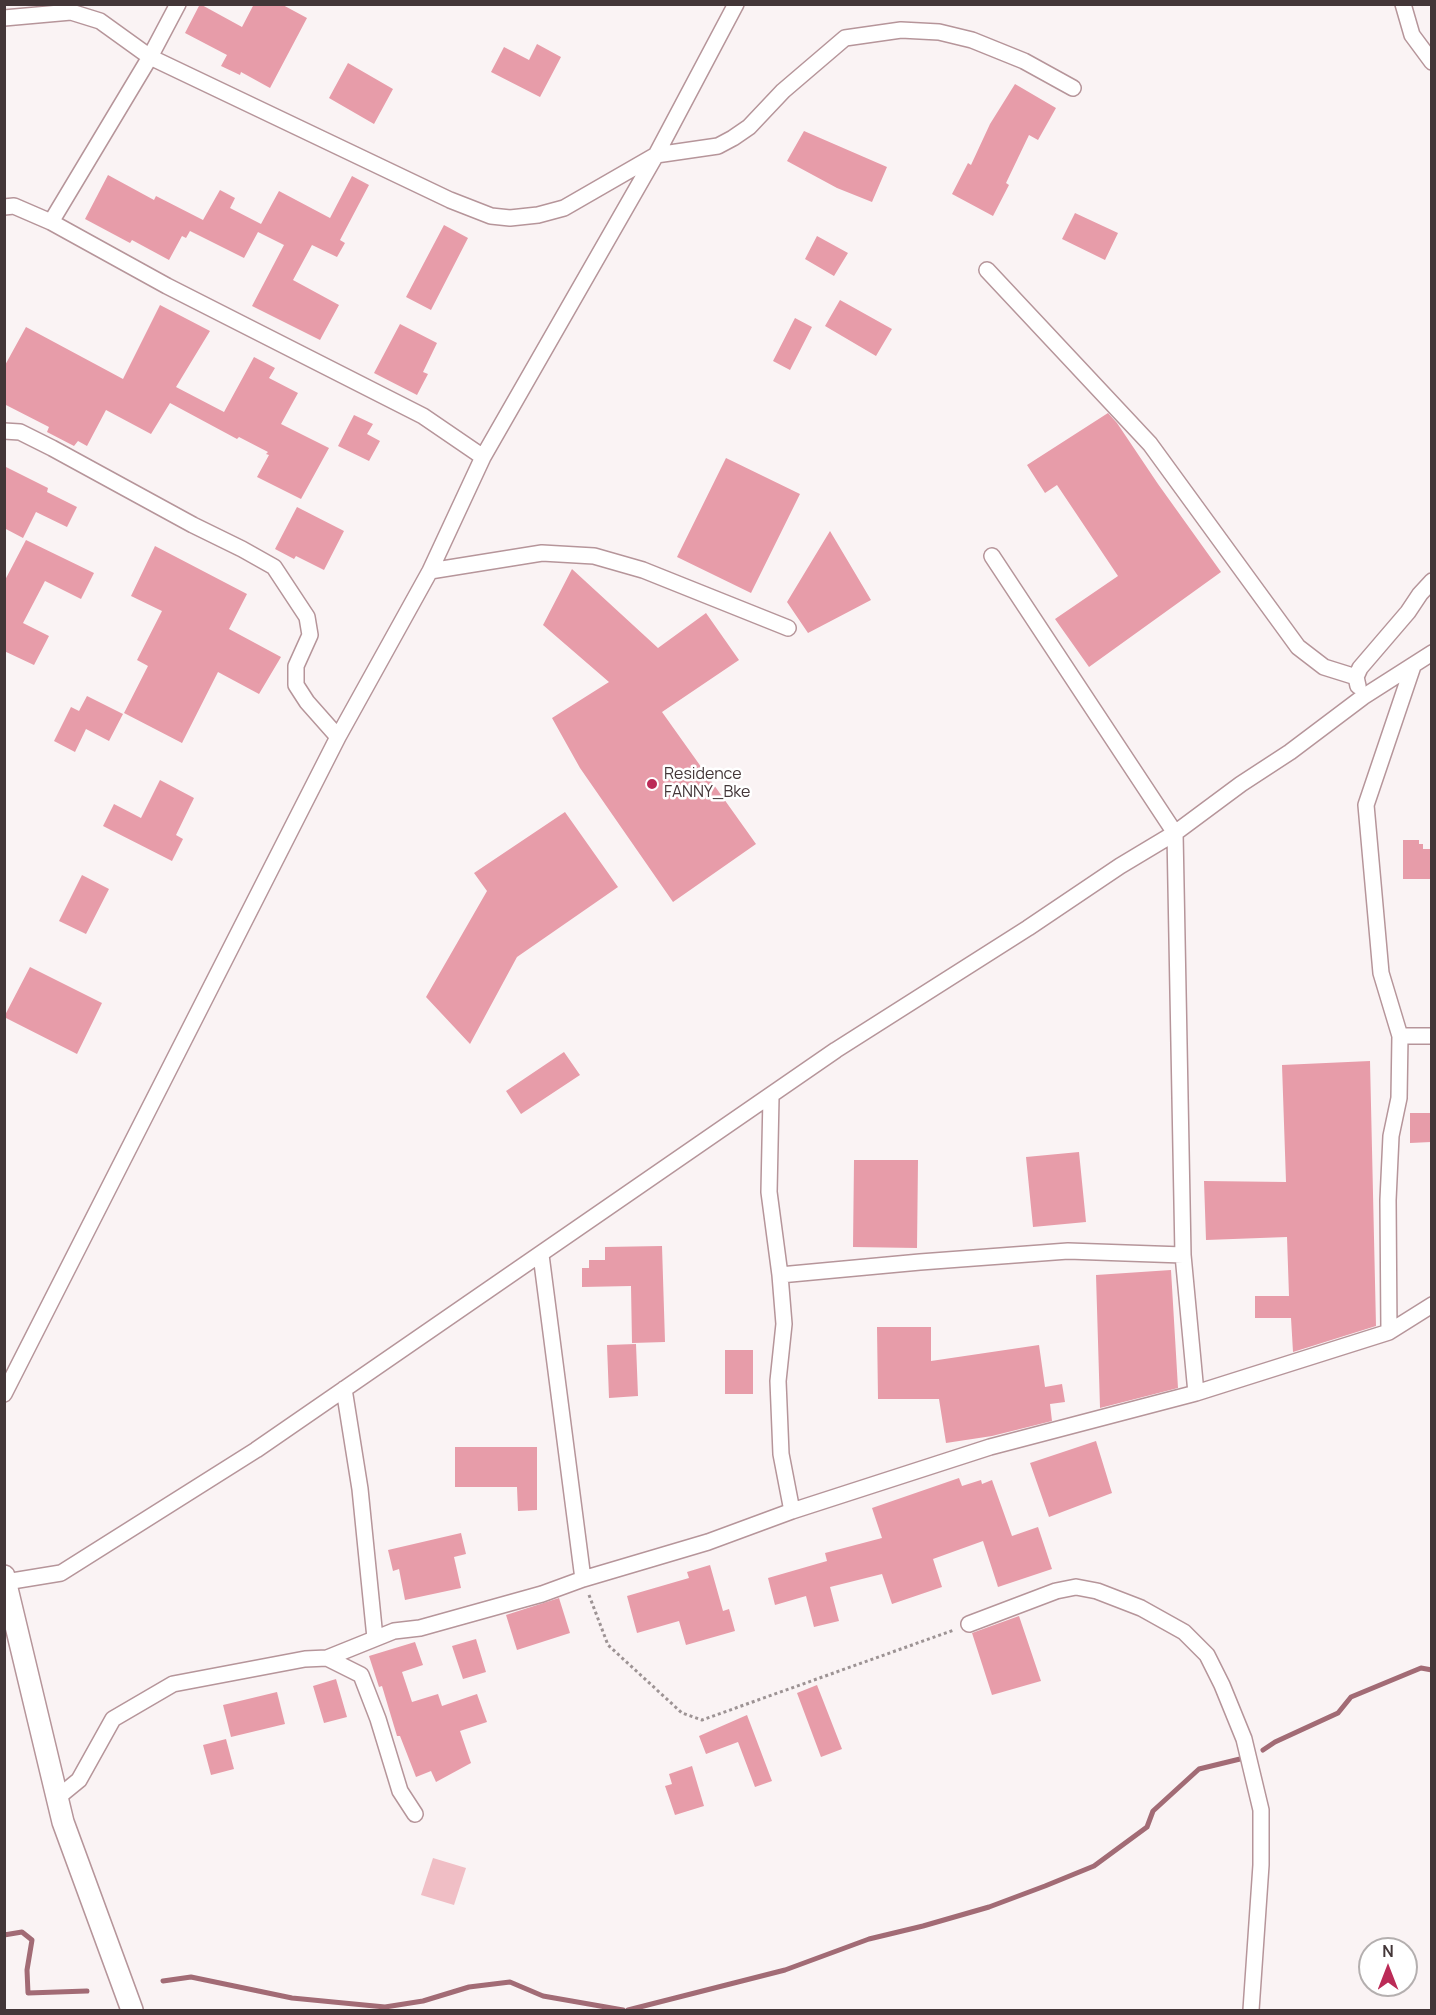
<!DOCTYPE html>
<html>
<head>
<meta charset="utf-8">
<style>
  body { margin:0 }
  #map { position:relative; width:1436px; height:2015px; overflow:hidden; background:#faf3f4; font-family:Manrope,sans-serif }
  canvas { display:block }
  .frame { position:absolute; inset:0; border:6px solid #433638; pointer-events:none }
  .north { position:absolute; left:1358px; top:1937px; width:60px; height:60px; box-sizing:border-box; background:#fff; border:2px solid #b4afaf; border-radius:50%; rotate:0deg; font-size:16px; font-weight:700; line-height:24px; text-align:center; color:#433638 }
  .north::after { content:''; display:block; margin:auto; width:21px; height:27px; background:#bb2b57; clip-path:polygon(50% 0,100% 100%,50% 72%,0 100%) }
</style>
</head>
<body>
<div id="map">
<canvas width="1436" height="2015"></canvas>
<div class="frame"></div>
<div class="north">N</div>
</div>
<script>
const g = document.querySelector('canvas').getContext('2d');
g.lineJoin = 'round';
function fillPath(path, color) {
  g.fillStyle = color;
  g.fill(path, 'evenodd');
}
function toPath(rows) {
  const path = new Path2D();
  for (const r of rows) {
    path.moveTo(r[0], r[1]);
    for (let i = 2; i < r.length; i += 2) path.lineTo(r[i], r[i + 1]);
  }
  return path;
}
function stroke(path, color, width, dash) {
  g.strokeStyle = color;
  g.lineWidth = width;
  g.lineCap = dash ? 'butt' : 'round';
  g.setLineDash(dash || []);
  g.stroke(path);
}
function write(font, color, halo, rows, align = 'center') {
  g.font = font + ' Manrope,sans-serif';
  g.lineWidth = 5;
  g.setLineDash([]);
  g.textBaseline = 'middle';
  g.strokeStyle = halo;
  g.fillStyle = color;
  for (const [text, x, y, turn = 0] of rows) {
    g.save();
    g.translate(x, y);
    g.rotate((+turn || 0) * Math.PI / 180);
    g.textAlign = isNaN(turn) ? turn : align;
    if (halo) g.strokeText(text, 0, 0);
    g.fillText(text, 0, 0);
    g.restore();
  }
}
fillPath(toPath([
  [433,1858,466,1868,454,1905,421,1895]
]), '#f0bec5');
stroke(toPath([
  [1263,1750,1275,1742,1338,1713,1351,1697,1421,1668,1432,1670],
  [4,1935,22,1932,32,1940,27,1970,28,1993,87,1991],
  [163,1981,191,1977,292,1998,385,2007,423,2001,469,1987,510,1982,543,1996,623,2010],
  [628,2010,785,1970,869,1939,923,1926,989,1907,1045,1886,1094,1866,1147,1827,1153,1811,1199,1769,1240,1759]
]), '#a26b75', 5);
fillPath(toPath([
  [200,4,242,27,254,4,281,4,307,18,270,88,241,72,240,75,221,66,227,55,185,33],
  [537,44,561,57,540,97,491,72,504,47,529,60],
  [348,63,393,89,374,124,329,98],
  [1015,84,1056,108,1038,140,1029,135,1006,183,1009,185,993,216,952,194,968,163,971,165,990,124],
  [804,131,887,167,872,202,837,188,787,161],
  [108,175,154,200,156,196,203,220,220,190,235,198,230,208,261,224,279,191,330,218,352,176,369,185,340,240,345,243,337,257,312,245,293,280,339,305,320,340,252,306,284,245,258,232,244,258,190,231,186,238,182,236,169,260,132,240,130,243,85,219],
  [1075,213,1118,233,1105,260,1062,239],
  [444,225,468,238,431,310,406,297],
  [817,236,848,253,834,276,805,259],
  [840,300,892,329,876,356,825,326],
  [160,305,210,331,176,387,224,412,254,357,275,368,269,378,298,393,281,424,329,448,301,499,257,477,269,455,266,454,268,452,239,437,237,439,170,403,151,434,106,410,87,446,78,441,74,446,47,432,49,427,4,404,4,367,26,327,123,379],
  [795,318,812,327,790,370,773,361],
  [400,324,437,343,423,372,428,374,417,395,374,373],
  [1108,413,1117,423,1158,484,1221,572,1089,667,1055,619,1118,576,1057,485,1045,493,1027,465],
  [354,415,373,424,367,434,380,441,369,461,338,446],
  [726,458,800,494,751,593,677,557],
  [4,466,48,488,47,492,77,507,67,527,36,512,23,538,4,528],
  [297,507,344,531,324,570,296,556,294,559,275,549],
  [830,531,871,600,808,633,787,602],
  [26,540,94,573,81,599,45,581,23,623,49,636,34,665,4,651,4,582],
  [155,546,247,594,229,629,281,657,259,694,218,672,182,743,124,713,148,666,137,660,162,611,131,596],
  [572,569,658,648,706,613,739,660,662,712,756,844,673,902,580,768,552,718,609,682,543,625],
  [87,696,123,714,109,741,86,729,75,752,54,741,71,707,79,711],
  [160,780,194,798,176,835,183,839,172,861,103,826,114,804,141,818],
  [565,812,618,887,517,957,470,1044,426,997,487,891,474,873],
  [1403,840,1419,840,1419,844,1423,844,1423,849,1431,849,1431,879,1403,879],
  [82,875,109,889,86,934,59,921],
  [30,967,102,1003,77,1054,4,1017],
  [564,1052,580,1075,521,1114,506,1091],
  [1370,1061,1376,1326,1293,1352,1291,1318,1255,1318,1255,1296,1289,1296,1287,1237,1206,1240,1204,1181,1286,1182,1282,1065],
  [1410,1113,1431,1113,1431,1142,1410,1143],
  [1079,1152,1086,1222,1033,1227,1026,1157],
  [854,1160,918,1160,917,1248,853,1247],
  [662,1246,665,1342,632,1343,631,1286,582,1287,582,1268,589,1268,589,1260,605,1260,605,1247],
  [1171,1270,1178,1388,1100,1408,1096,1275],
  [877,1327,931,1327,931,1361,1039,1345,1045,1387,1062,1384,1065,1402,1050,1404,1052,1421,992,1436,946,1443,939,1399,878,1399],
  [636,1344,638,1396,609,1398,607,1345],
  [725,1350,753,1350,753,1394,725,1394],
  [1096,1441,1112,1493,1049,1517,1030,1463],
  [455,1447,537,1447,537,1510,518,1511,517,1487,455,1487],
  [959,1478,962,1486,981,1480,982,1484,992,1480,1012,1536,1038,1527,1052,1569,998,1587,983,1541,933,1559,942,1587,892,1604,882,1574,830,1587,839,1621,814,1627,806,1596,775,1605,768,1578,827,1561,825,1553,882,1538,872,1508],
  [461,1533,466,1554,454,1557,461,1588,405,1600,399,1569,393,1571,388,1550],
  [710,1565,723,1611,729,1609,735,1631,686,1645,679,1621,637,1633,627,1596,689,1578,687,1572],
  [559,1598,570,1633,517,1650,506,1615],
  [1019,1616,1041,1681,992,1695,972,1633],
  [476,1639,486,1672,463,1679,452,1646],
  [415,1642,423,1665,402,1672,412,1702,438,1694,442,1706,477,1694,487,1722,460,1731,471,1763,436,1782,431,1771,416,1777,400,1736,397,1736,382,1686,379,1687,369,1656],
  [336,1679,347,1717,324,1723,313,1686],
  [817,1685,842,1749,821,1757,797,1693],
  [277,1692,285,1724,231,1737,223,1705],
  [747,1715,772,1781,755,1787,738,1742,706,1754,699,1736],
  [226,1739,234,1769,211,1775,203,1745],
  [692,1766,704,1806,675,1815,665,1786,672,1784,669,1774]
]), '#e79ca9');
const street = toPath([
  [1403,4,1412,35,1432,62],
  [4,18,71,12,100,21,150,57,450,200,491,216,510,218,538,215,564,208,656,155,718,146,733,138,749,127,783,91,845,38,901,30,939,32,972,40,1024,61,1073,88],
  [4,207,14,206,51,222,167,286,423,416,483,457],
  [51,222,150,57,178,4],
  [987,270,1150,444,1298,647,1324,667,1356,677],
  [4,431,20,432,52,448,193,525,242,549,274,567,307,617,310,635,296,666,296,685,307,702,338,737],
  [992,556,1175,833,1183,1255,1196,1393],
  [430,571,542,553,594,556,643,570,788,628],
  [1358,686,1356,677,1360,668,1408,612,1420,594,1432,581],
  [1400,1036,1432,1036],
  [771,1097,769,1192,780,1275,784,1324,778,1381,781,1454,792,1511],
  [541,1255,583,1579],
  [780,1275,920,1262,1068,1251,1183,1255],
  [1389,1332,1388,1200,1391,1136,1399,1098,1400,1036,1381,973,1366,805,1413,666],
  [344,1389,360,1489,375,1638],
  [4,1394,338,737,430,571,483,457,656,155,736,4],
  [6,1582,61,1573,256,1450,836,1050,1028,928,1120,866,1175,833,1241,784,1290,752,1363,697,1432,653],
  [969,1624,1056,1591,1076,1587,1097,1591,1141,1608,1184,1632,1207,1655,1222,1685,1244,1739,1261,1810,1261,1865,1251,2010],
  [327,1658,394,1631,420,1628,542,1594,583,1579,708,1542,792,1511,990,1447,1196,1393,1389,1332,1432,1305],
  [57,1798,79,1780,113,1719,173,1684,305,1659,327,1658,361,1675,378,1719,400,1791,415,1814]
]);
const secondary = toPath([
  [4,1576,63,1822,132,2010]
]);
stroke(street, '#b6959a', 18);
stroke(secondary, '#b6959a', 24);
stroke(toPath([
  [589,1595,608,1645,682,1713,702,1720,954,1630]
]), '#9d9394', 3, [3, 3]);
stroke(street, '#fff', 15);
stroke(secondary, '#fff', 21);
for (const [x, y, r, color] of [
  [652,784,6,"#bb2b57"]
]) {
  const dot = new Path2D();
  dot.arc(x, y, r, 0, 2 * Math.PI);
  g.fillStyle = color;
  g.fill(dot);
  stroke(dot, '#fff', 2);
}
write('16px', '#433638', '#fff', [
  ["Residence",664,775],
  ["FANNY_Bke",664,793]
], 'left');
</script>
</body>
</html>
